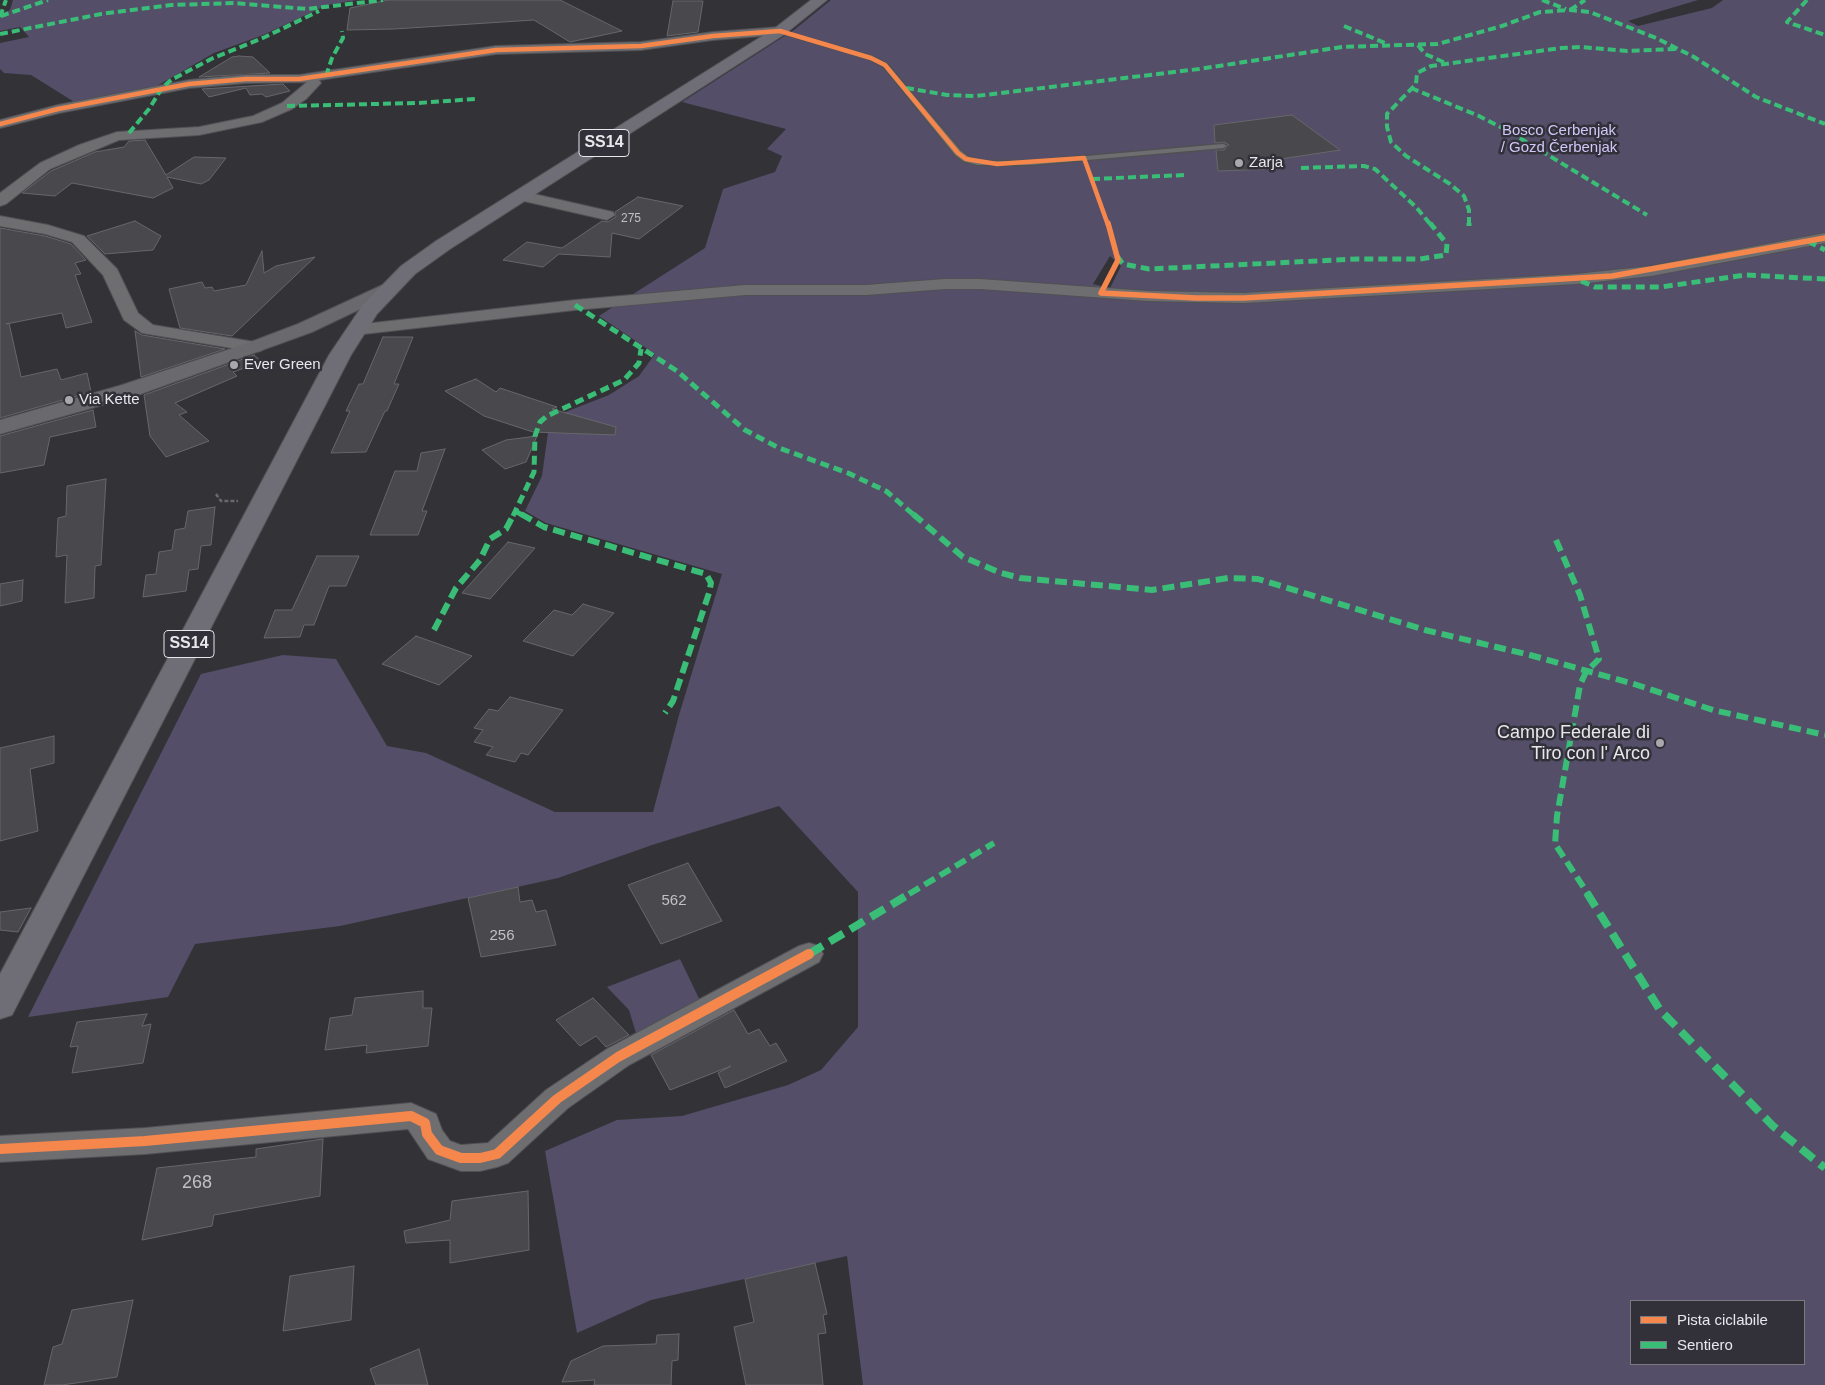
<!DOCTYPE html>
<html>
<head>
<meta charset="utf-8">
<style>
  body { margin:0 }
  #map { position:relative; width:1825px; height:1385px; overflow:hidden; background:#333337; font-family:Arial,sans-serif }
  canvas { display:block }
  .legend { position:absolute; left:1630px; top:1300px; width:175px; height:65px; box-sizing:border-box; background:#323139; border:1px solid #7b7a81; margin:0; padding:6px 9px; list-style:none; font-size:15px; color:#e8e7ec }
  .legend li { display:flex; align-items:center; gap:10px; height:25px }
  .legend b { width:25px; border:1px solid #7b7a81 }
</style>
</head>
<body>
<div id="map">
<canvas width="1825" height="1385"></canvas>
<ul class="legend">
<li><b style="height:6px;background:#f5874c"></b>Pista ciclabile</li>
<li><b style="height:6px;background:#3abd76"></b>Sentiero</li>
</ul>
</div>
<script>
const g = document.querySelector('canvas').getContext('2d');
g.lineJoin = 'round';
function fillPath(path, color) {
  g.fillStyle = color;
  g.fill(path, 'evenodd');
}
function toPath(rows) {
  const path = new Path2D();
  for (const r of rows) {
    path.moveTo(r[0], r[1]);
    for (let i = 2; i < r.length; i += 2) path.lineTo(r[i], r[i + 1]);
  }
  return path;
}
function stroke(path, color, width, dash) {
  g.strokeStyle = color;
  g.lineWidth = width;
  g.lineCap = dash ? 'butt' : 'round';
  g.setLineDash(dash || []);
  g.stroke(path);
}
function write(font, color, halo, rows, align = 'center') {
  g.font = font + ' Arial,sans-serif';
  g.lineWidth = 5;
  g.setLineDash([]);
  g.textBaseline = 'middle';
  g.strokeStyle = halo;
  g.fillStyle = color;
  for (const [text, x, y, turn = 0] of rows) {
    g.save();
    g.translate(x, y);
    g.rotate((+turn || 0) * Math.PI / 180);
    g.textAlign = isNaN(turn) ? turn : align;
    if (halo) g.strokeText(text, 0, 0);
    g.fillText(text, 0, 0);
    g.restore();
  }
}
fillPath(toPath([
  [13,0,357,0,327,5,263,35,214,53,155,87,76,103,31,75,4,73,0,69,0,43,29,37,20,27,0,31,0,14,10,10],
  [831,0,1698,0,1628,21,1638,26,1712,8,1723,0,1825,0,1825,235,1608,273,1303,292,1211,295,1109,290,1121,266,1110,256,1093,284,1101,286,1098,296,1128,299,1583,283,1825,242,1825,1385,863,1385,847,1256,651,1300,577,1333,545,1151,617,1120,682,1116,788,1085,821,1070,858,1027,858,892,779,806,655,844,558,878,340,926,195,944,168,997,28,1017,201,674,283,655,336,659,387,746,426,753,555,812,653,812,679,715,722,574,546,523,525,511,542,476,550,418,609,395,639,376,655,354,599,316,705,248,723,189,775,172,782,156,767,149,786,129,682,102,794,30],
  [1631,1301,1804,1301,1804,1364,1631,1364],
  [680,959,705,1011,639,1043,629,1010,607,987]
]), '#544e69');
const building = toPath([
  [388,0,560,0,622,31,570,42,534,20,394,29,347,30,350,8,388,0],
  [673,1,703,1,698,32,667,36,673,1],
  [239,56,253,57,270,73,199,77,232,57,239,56],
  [283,84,290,91,266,97,262,94,250,95,246,88,209,97,202,89,283,84],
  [1292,115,1340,150,1274,160,1279,169,1218,171,1216,150,1224,150,1229,145,1224,142,1215,143,1214,125,1292,115],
  [145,140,166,175,194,157,226,158,209,180,201,184,167,177,173,188,153,198,72,183,55,196,22,193,51,171,95,152,124,147,129,141,145,140],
  [638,197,683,206,639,239,612,233,610,257,559,254,543,267,503,260,527,242,562,248,602,221,608,222,616,217,615,212,638,197],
  [135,221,161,236,153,250,105,254,87,236,135,221],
  [0,228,45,236,71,244,86,260,75,263,81,274,75,275,92,322,66,328,62,313,6,324,9,323,21,377,57,369,61,380,87,373,91,392,0,418,0,228],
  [262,251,264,273,276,266,315,257,232,336,180,328,169,289,202,282,205,288,212,287,214,291,246,285,262,251],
  [135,331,142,335,225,349,141,377,135,331],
  [383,337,413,337,394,384,399,384,387,411,385,411,366,452,331,453,350,411,346,411,359,384,363,384,383,337],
  [254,355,262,362,233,372,237,376,175,403,187,412,179,415,209,441,166,457,150,436,144,395,254,355],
  [476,379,496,392,500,388,557,407,552,409,616,427,615,435,533,432,484,416,445,391,476,379],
  [93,410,96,427,50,437,44,465,0,473,0,436,93,410],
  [537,436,526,462,505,469,482,450,506,440,537,436],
  [445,449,422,511,427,511,418,535,370,535,395,471,417,471,421,453,445,449],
  [106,479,101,565,95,566,94,598,65,603,67,555,56,557,58,518,66,516,67,486,106,479],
  [215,507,211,545,201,546,198,569,189,570,186,591,143,597,146,575,156,574,159,552,172,550,175,530,185,528,188,511,215,507],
  [508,542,535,548,490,599,462,593,508,542],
  [317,556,359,556,346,586,329,586,314,625,304,625,300,637,264,638,275,610,292,610,317,556],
  [23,580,22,601,0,606,0,584,23,580],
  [583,604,614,613,573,656,523,641,554,610,572,615,583,604],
  [416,636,472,656,439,685,382,664,416,636],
  [510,697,563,710,528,755,521,753,515,762,486,755,493,747,474,742,483,730,474,728,489,709,498,711,510,697],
  [54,736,54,763,30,769,38,831,0,841,0,748,54,736],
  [688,863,722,921,661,944,628,885,688,863],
  [518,887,520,902,532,900,536,912,546,910,556,945,481,957,468,898,518,887],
  [31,908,18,932,0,930,0,912,31,908],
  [423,991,423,1008,432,1008,428,1046,366,1053,367,1045,325,1050,330,1018,352,1015,355,998,423,991],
  [593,998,629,1035,606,1047,596,1036,580,1046,556,1020,593,998],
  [734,1010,748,1034,759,1029,770,1046,776,1043,787,1061,725,1088,718,1073,731,1066,670,1090,651,1055,734,1010],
  [147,1014,142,1026,151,1024,143,1063,72,1073,78,1046,70,1047,77,1022,147,1014],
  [323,1139,320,1196,214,1215,212,1226,142,1240,157,1168,256,1157,256,1149,323,1139],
  [528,1191,529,1250,450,1263,450,1240,406,1243,404,1231,450,1220,452,1201,528,1191],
  [815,1263,827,1314,823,1315,826,1333,818,1334,823,1385,746,1385,734,1327,754,1322,745,1279,815,1263],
  [354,1266,351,1320,283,1331,290,1276,354,1266],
  [133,1300,117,1377,62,1385,44,1385,53,1347,62,1344,72,1310,133,1300],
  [679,1334,678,1360,672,1361,671,1385,594,1385,595,1380,562,1382,571,1361,603,1346,656,1344,657,1335,679,1334],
  [419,1349,428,1385,376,1385,370,1369,419,1349]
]);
fillPath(building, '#49494d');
stroke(building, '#67676b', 1);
const lane = toPath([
  [778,30,873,57,887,64,961,151,969,157,980,161,1030,161,1223,144,1227,146,1223,148,1030,165,977,165,963,161,955,155,883,66,869,59,778,32,778,30]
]);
const street = toPath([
  [780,27,785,28,786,31,785,34,713,40,641,50,496,54,319,80,321,83,306,99,292,109,262,122,199,135,119,140,50,169,6,204,0,206,0,193,40,163,79,145,117,132,199,127,253,116,282,103,307,82,246,83,189,88,59,113,0,128,0,120,58,105,189,80,246,75,299,75,496,46,641,42,713,32,780,27],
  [521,191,613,212,615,215,607,220,515,199,513,196,521,191],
  [0,216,48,225,84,236,117,269,138,313,153,325,261,343,264,347,261,351,255,352,142,333,124,320,103,275,72,242,45,234,0,226,0,216],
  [1825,233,1825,243,1651,276,1576,284,1244,303,1148,301,980,289,945,289,866,295,745,295,575,310,355,335,349,334,346,330,349,326,355,325,575,300,745,285,866,285,945,279,980,279,1148,291,1244,293,1576,274,1651,266,1825,233],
  [809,943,819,946,823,954,819,962,629,1065,568,1108,508,1163,497,1167,480,1171,461,1171,428,1159,408,1129,145,1154,0,1162,0,1136,145,1128,411,1103,436,1114,442,1130,450,1141,461,1145,488,1143,546,1090,607,1049,799,946,809,943]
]);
const secondary = toPath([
  [389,282,396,284,399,288,396,292,312,332,138,395,0,434,0,420,122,385,248,343,298,324,389,282]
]);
const primary = toPath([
  [811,0,827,0,785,34,450,249,415,274,377,314,351,355,12,1015,0,1019,0,974,329,355,362,306,401,266,436,241,775,28,811,0]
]);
stroke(lane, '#515054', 3);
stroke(street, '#515054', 2);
stroke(secondary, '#515054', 2);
stroke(primary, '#515054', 2);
stroke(toPath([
  [216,494,221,501,238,501]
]), '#69696c', 2.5, [4, 2]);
fillPath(lane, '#6e6e71');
fillPath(street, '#6e6e71');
fillPath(secondary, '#6a6a6e');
fillPath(primary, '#6f6e76');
stroke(toPath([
  [1542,0,1566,9],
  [1807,0,1787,22,1825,35],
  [1570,10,1585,0],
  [1,16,48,0],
  [0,17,6,0],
  [1344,26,1385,43],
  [0,34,101,14,171,5,234,3,307,9,383,0],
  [1418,45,1425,54,1448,64],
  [326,76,332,58,343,38,342,31],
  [906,88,947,95,976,96,1199,69,1342,47,1438,44,1502,26,1540,12,1570,10,1590,12,1656,38,1694,57,1756,97,1825,124],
  [1411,88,1479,116,1510,132,1647,215],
  [287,106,418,103,475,99],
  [129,133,149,109,162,88,171,80,211,59,265,37,319,11],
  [1301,168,1364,166,1375,169,1416,207,1431,225],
  [1092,179,1185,175],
  [1469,225,1469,210,1464,196,1450,184,1406,156,1391,142,1387,127,1387,114,1416,84,1417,73,1431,66,1561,48,1581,47,1627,51,1676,49]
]), '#3abd76', 4, [8, 4]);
stroke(toPath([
  [1469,223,1469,226],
  [1808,241,1825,250],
  [1117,256,1123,264,1149,269,1358,259,1420,259,1446,255,1447,244,1430,223],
  [1581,281,1595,287,1661,287,1745,275,1825,279],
  [575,305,677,371,745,430,779,448,848,473,886,491,915,516],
  [515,511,524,516],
  [513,516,534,472,535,436,540,422,547,416,624,380,639,363,641,349]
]), '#3abd76', 5, [9, 5]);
stroke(toPath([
  [521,514,544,527,706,574,711,583,709,593,673,701,665,713],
  [913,514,963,557,1001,573,1020,578,1152,590,1228,578,1258,579,1425,630,1530,655,1634,684,1713,710,1825,735],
  [1556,540,1580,595,1599,659,1586,672,1580,685,1557,816,1555,844,1588,894],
  [434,630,456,588,480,560,490,539,506,529,514,514],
  [909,894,994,843]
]), '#3abd76', 6, [12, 6]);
stroke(toPath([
  [1587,893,1660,1010,1773,1126,1825,1168],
  [809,954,911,893]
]), '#3abd76', 8, [16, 8]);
stroke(toPath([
  [0,124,58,109,189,84,246,79,299,79,496,50,641,46,713,36,780,31,871,58,885,65,958,153,966,159,997,164,1084,158,1108,225]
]), '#f5874c', 4.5);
stroke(toPath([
  [1108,223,1118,260,1101,293,1196,298,1244,298,1612,276,1825,238]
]), '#f5874c', 5.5);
stroke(toPath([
  [0,1149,145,1141,411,1116,425,1123,427,1134,439,1150,461,1158,480,1158,497,1154,557,1099,618,1057,809,954]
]), '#f5874c', 10);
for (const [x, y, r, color] of [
  [1239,163,5,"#a9a8ad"],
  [234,365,5,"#a9a8ad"],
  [69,400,5,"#a9a8ad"],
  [1660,743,5,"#a9a8ad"]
]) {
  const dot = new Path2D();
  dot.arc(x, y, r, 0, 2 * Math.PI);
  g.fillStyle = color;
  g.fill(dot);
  stroke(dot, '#323139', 2);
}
write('12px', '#c0c0c4', null, [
  ["275",631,219]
]);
write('15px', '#d1c7f9', '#323139', [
  ["Bosco Cerbenjak",1559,131],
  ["/ Gozd Čerbenjak",1559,148]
]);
write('15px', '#e8e7ec', '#323139', [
  ["Zarja",1249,163],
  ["Ever Green",244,365],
  ["Via Kette",79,400]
], 'left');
write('15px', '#c0c0c4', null, [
  ["562",674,901],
  ["256",502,936]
]);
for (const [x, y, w] of [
  [604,143,50],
  [189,644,50]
]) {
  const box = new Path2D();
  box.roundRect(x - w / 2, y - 13.5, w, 27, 4);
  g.fillStyle = '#323139';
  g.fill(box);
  stroke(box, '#e8e7ec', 1);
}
write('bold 16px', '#e8e7ec', null, [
  ["SS14",604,143],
  ["SS14",189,644]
]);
write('18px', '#e8e7ec', '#323139', [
  ["Campo Federale di",1650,733],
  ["Tiro con l' Arco",1650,754]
], 'right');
write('18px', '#c0c0c4', null, [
  ["268",197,1183]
]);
</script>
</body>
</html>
